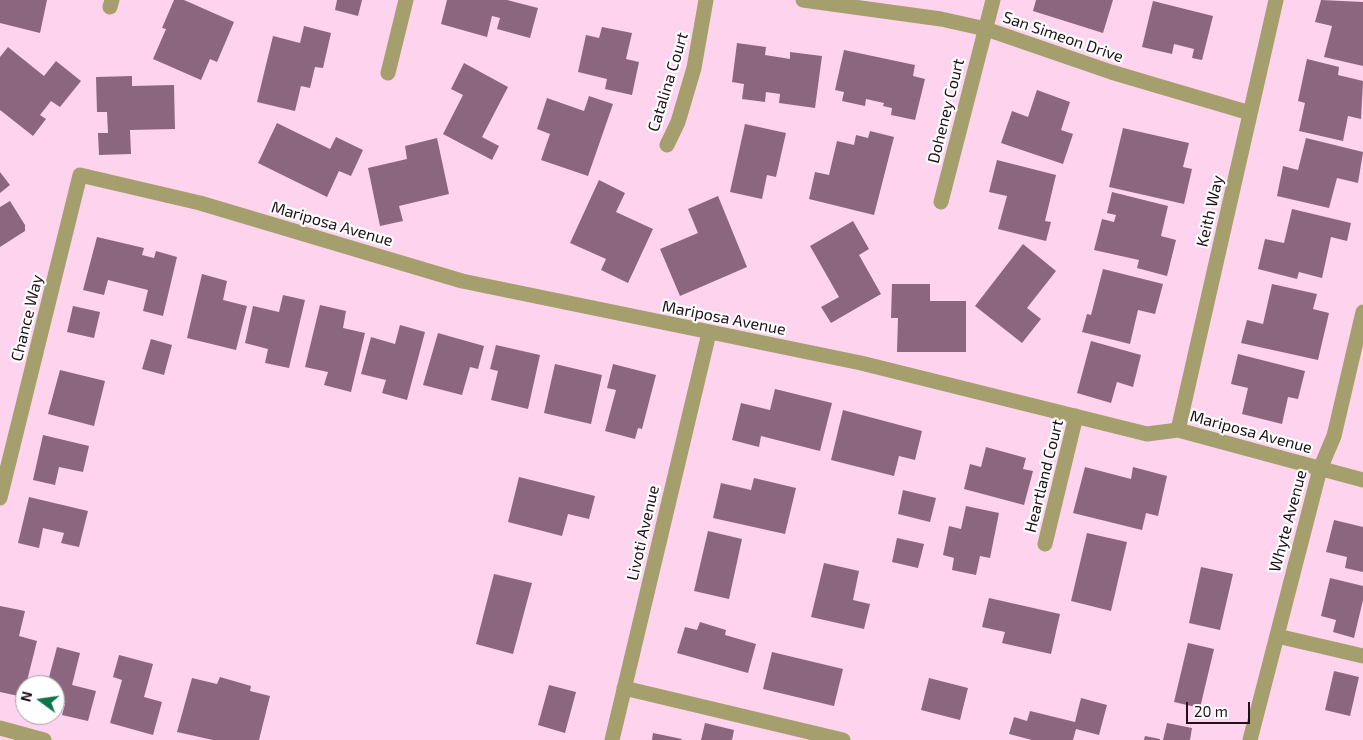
<!DOCTYPE html>
<html>
<head>
<meta charset="utf-8">
<style>
  body { margin:0 }
  #map { position:relative; width:1363px; height:740px; overflow:hidden; background:#fed3ee; font-family:"Exo 2",sans-serif }
  canvas { display:block }
  .north { position:absolute; left:15px; top:675px; width:50px; height:50px; box-sizing:border-box; background:#fff; border:1px solid #a59fa3; border-radius:50%; rotate:284deg; font-size:14px; font-weight:700; line-height:20px; text-align:center; color:#1f101a }
  .north::after { content:''; display:block; margin:auto; width:18px; height:22px; background:#0d744c; clip-path:polygon(50% 0,100% 100%,50% 72%,0 100%) }
  .scale { position:absolute; left:1186px; top:702px; width:64px; height:22px; box-sizing:border-box; border:2px solid #1f101a; border-top:0; padding-left:6px; font-size:15px; line-height:18px; white-space:nowrap; color:#1f101a; -webkit-text-stroke:4px #fff; paint-order:stroke }
</style>
</head>
<body>
<div id="map">
<canvas width="1363" height="740"></canvas>
<div class="north">N</div>
<div class="scale">20 m</div>
</div>
<script>
const g = document.querySelector('canvas').getContext('2d');
g.lineJoin = 'round';
function fillPath(path, color) {
  g.fillStyle = color;
  g.fill(path, 'evenodd');
}
function toPath(rows) {
  const path = new Path2D();
  for (const r of rows) {
    path.moveTo(r[0], r[1]);
    for (let i = 2; i < r.length; i += 2) path.lineTo(r[i], r[i + 1]);
  }
  return path;
}
function stroke(path, color, width, dash) {
  g.strokeStyle = color;
  g.lineWidth = width;
  g.lineCap = dash ? 'butt' : 'round';
  g.setLineDash(dash || []);
  g.stroke(path);
}
function write(font, color, halo, rows, align = 'center') {
  g.font = font + ' "Exo 2",sans-serif';
  g.lineWidth = 4.5;
  g.setLineDash([]);
  g.textBaseline = 'middle';
  g.strokeStyle = halo;
  g.fillStyle = color;
  for (const [text, x, y, turn = 0] of rows) {
    g.save();
    g.translate(x, y);
    g.rotate((+turn || 0) * Math.PI / 180);
    g.textAlign = isNaN(turn) ? turn : align;
    if (halo) g.strokeText(text, 0, 0);
    g.fillText(text, 0, 0);
    g.restore();
  }
}
fillPath(toPath([
  [0,0,47,0,40,33,0,23],
  [174,0,184,0,234,22,217,62,210,59,201,80,153,59,166,29,162,28],
  [337,0,362,0,358,16,335,10],
  [447,0,507,0,538,8,530,38,497,29,500,18,492,16,487,37,441,24],
  [1036,0,1113,0,1103,33,1033,11],
  [1321,0,1363,2,1363,66,1324,57,1332,26,1315,22],
  [1153,1,1213,16,1202,60,1192,58,1194,49,1174,44,1172,54,1142,47],
  [304,26,331,33,323,68,315,67,310,88,301,86,295,111,257,102,273,36,300,43],
  [602,27,632,33,626,59,639,62,632,95,605,89,607,79,578,72,586,35,599,38],
  [737,43,766,47,765,55,790,59,790,52,822,56,815,108,779,103,780,94,766,92,765,102,742,99,744,84,732,82],
  [8,47,44,76,56,61,81,81,60,107,51,101,40,115,46,119,33,136,0,110,0,57],
  [844,50,915,65,913,76,925,79,915,120,891,115,892,108,883,106,884,103,866,99,865,106,842,101,844,92,835,90],
  [1307,59,1339,67,1338,75,1363,81,1361,119,1348,116,1343,141,1299,131,1305,103,1298,101],
  [464,63,508,87,482,137,499,146,492,160,443,134,463,95,451,89],
  [132,76,132,86,174,85,175,129,130,130,131,154,99,155,98,133,108,133,107,112,97,112,96,77],
  [1037,90,1070,102,1061,130,1073,134,1063,164,1001,143,1012,111,1028,117],
  [589,96,613,104,588,176,541,160,550,134,537,129,547,98,584,111],
  [277,123,330,149,336,137,363,150,351,176,339,171,327,197,258,163],
  [745,124,786,133,776,177,767,175,762,199,730,192],
  [1123,128,1189,143,1183,167,1192,169,1184,204,1109,187],
  [870,131,894,137,874,215,809,199,815,172,829,175,837,141,854,145,856,135,868,138],
  [437,138,449,194,399,206,403,221,380,226,368,168,407,159,405,146],
  [1306,138,1363,152,1358,183,1337,178,1329,208,1277,196,1283,166,1298,170],
  [997,160,1056,175,1045,221,1051,222,1046,241,998,229,1007,196,989,192],
  [0,172,10,185,0,193],
  [599,180,625,193,616,212,653,229,628,283,601,270,606,259,570,243],
  [1112,192,1168,206,1161,236,1176,240,1167,276,1137,268,1139,260,1094,250,1102,219,1114,222,1116,215,1107,213],
  [718,196,747,267,680,296,660,249,698,233,688,209],
  [10,201,25,225,25,231,0,247,0,207],
  [1292,209,1351,223,1347,241,1331,237,1322,278,1299,272,1297,279,1258,269,1265,239,1284,243],
  [853,221,869,249,859,255,881,294,831,323,821,307,839,297,810,246],
  [97,237,144,248,142,255,154,258,156,251,177,257,163,316,143,311,148,290,108,280,104,295,83,290],
  [1023,244,1056,271,1027,308,1041,319,1022,343,975,306],
  [1103,269,1163,284,1155,314,1138,310,1130,344,1082,332,1087,314,1091,315],
  [202,274,227,281,223,300,247,306,236,350,187,338],
  [892,284,930,284,930,301,966,301,966,352,897,352,898,318,891,318],
  [1272,284,1317,294,1313,309,1329,313,1318,360,1241,343,1247,320,1263,324],
  [283,295,305,300,289,368,265,363,268,349,245,343,253,306,279,312],
  [320,305,346,311,343,328,365,333,351,392,324,385,328,372,305,367],
  [73,306,100,312,94,338,67,332],
  [400,325,425,332,407,400,382,393,386,380,361,374,371,337,395,344],
  [438,333,484,346,478,369,470,367,462,395,423,385],
  [151,339,172,345,164,375,142,369],
  [1091,341,1141,355,1133,387,1117,382,1111,403,1077,393],
  [496,345,540,355,528,409,491,400,498,371,490,369],
  [1238,354,1305,371,1298,399,1288,397,1282,424,1242,414,1248,388,1231,384],
  [555,364,602,375,591,424,544,413],
  [613,364,656,375,642,429,638,428,635,439,605,431,616,390,607,388],
  [60,370,105,381,94,426,48,414],
  [775,389,832,403,820,451,761,436,759,447,732,440,741,403,770,410],
  [843,410,922,431,915,460,899,456,894,476,831,460],
  [43,435,89,446,83,472,59,467,55,485,33,480],
  [986,447,1026,458,1023,469,1033,471,1024,505,964,489,970,464,981,467],
  [1085,467,1131,479,1133,467,1167,476,1158,516,1146,513,1142,530,1073,513],
  [519,477,595,496,589,519,568,514,562,536,508,522],
  [754,478,796,488,785,534,713,518,721,483,751,490],
  [903,490,936,498,930,522,898,514],
  [29,497,88,511,79,547,61,543,64,533,43,528,39,548,18,543],
  [966,506,999,513,990,558,980,556,976,575,952,570,954,558,943,555,949,526,961,529],
  [1334,520,1363,527,1363,572,1345,568,1347,557,1326,552],
  [708,531,742,539,729,599,694,591],
  [1087,533,1127,542,1111,611,1071,601],
  [897,538,924,544,918,568,892,562],
  [824,563,859,571,853,600,870,604,864,629,811,617],
  [1201,567,1233,574,1220,630,1189,623],
  [494,574,532,583,513,654,476,644],
  [1330,578,1363,586,1363,600,1354,638,1333,632,1336,620,1321,616],
  [989,598,1060,614,1051,654,1002,643,1005,632,982,627],
  [0,606,25,611,19,636,37,641,23,697,0,692],
  [700,622,726,630,725,635,756,644,748,673,677,653,685,627,697,630],
  [1188,643,1214,649,1200,708,1174,702],
  [57,647,80,653,72,685,96,691,88,721,62,715,65,704,55,702,55,685,47,685],
  [772,652,843,669,834,706,763,689],
  [119,655,153,664,144,697,162,702,153,735,110,723,122,680,113,677],
  [1334,671,1359,677,1350,716,1325,710],
  [220,677,251,686,250,691,270,696,259,740,213,740,177,732,192,678,217,684],
  [929,678,968,688,960,720,921,710],
  [549,685,576,692,565,733,538,725],
  [1081,698,1107,705,1099,735,1076,729,1073,740,1032,740,1009,734,1014,717,1027,721,1030,711,1075,722],
  [705,723,734,730,732,740,701,740],
  [1167,723,1192,728,1190,740,1163,740],
  [653,733,682,739,681,740,652,740],
  [1145,736,1160,739,1160,740,1144,740]
]), '#8c667f');
stroke(toPath([
  [803,0,941,19,986,29,1111,72,1250,113],
  [110,7,112,0],
  [388,73,406,0],
  [667,145,678,122,694,68,706,0],
  [941,202,993,0],
  [1178,430,1276,0],
  [0,498,80,175,200,203,462,281,861,363,1147,434,1178,430,1363,480],
  [1045,544,1076,416],
  [1277,636,1363,656],
  [624,688,843,740],
  [0,728,44,740],
  [612,740,709,333],
  [1250,740,1320,469,1334,436,1363,312]
]), '#a59e6d', 15);
write('16px', '#1f101a', '#fff', [
  ["San Simeon Drive",1063,37,19],
  ["Catalina Court",668,82,-73],
  ["Doheney Court",946,111,-76],
  ["Keith Way",1210,211,-77],
  ["Mariposa Avenue",332,224,16],
  ["Chance Way",27,318,-76],
  ["Mariposa Avenue",724,318,11],
  ["Mariposa Avenue",1251,432,15],
  ["Heartland Court",1044,476,-76],
  ["Whyte Avenue",1288,521,-75],
  ["Livoti Avenue",643,533,-77]
]);
</script>
</body>
</html>
